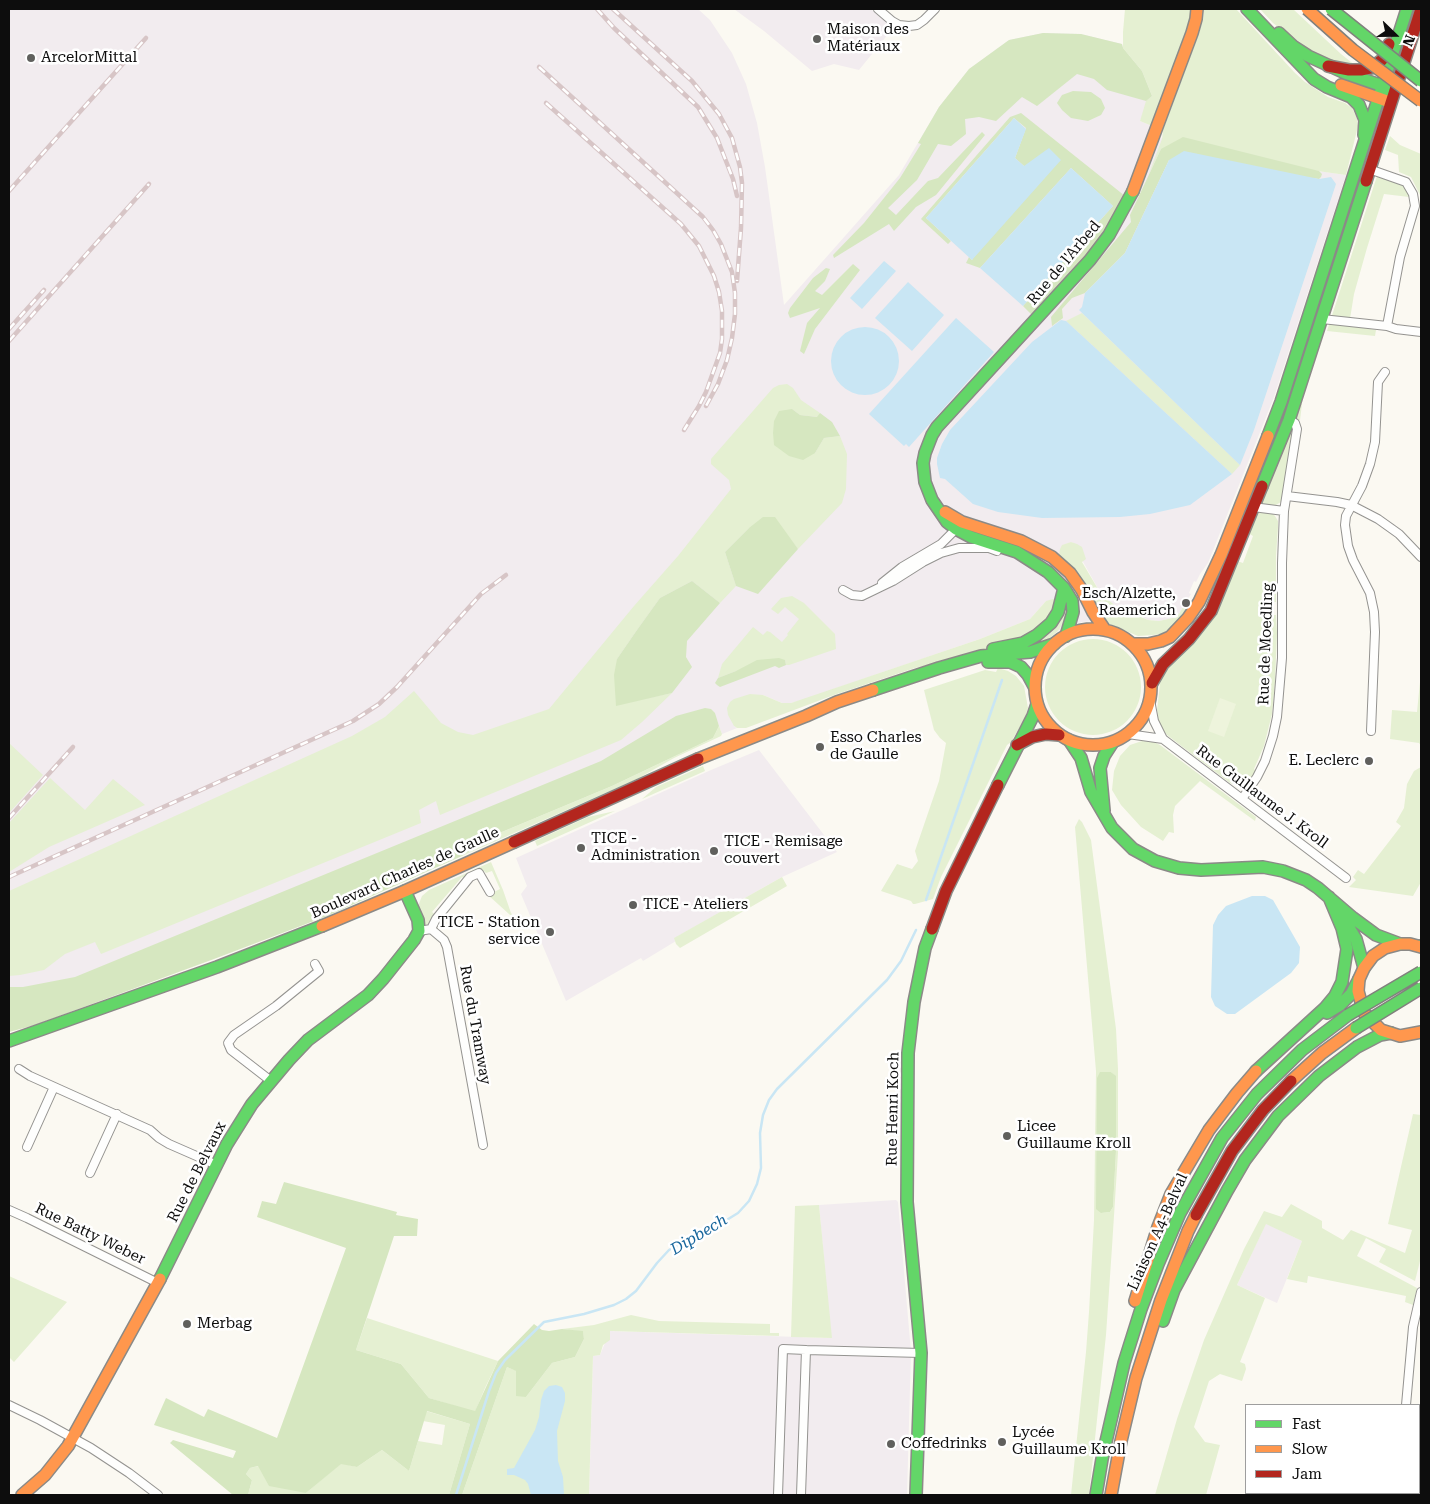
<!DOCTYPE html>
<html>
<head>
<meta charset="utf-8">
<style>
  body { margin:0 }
  #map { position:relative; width:1430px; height:1504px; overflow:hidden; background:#fbf9f2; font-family:"Roboto Serif",serif }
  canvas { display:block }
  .frame { position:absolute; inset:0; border:10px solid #0d0d0d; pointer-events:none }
  .legend { position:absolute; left:1245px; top:1404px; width:175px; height:90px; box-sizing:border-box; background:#fff; border:1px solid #9e9e9e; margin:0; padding:6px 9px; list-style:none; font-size:15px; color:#0d0d0d }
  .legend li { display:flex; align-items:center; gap:10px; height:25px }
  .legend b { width:25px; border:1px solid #9e9e9e }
  .north { position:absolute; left:1370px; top:10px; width:50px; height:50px; -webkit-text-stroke:4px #fff; paint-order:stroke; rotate:112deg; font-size:14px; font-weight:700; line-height:20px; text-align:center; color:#0d0d0d }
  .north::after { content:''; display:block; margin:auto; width:18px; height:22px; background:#0d0d0d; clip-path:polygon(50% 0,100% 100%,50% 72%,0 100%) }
</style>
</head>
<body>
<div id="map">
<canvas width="1430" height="1504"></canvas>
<div class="frame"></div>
<ul class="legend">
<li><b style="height:6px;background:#63d668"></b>Fast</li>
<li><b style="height:6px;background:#ff974d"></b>Slow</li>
<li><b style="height:6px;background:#b3261e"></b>Jam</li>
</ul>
<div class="north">N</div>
</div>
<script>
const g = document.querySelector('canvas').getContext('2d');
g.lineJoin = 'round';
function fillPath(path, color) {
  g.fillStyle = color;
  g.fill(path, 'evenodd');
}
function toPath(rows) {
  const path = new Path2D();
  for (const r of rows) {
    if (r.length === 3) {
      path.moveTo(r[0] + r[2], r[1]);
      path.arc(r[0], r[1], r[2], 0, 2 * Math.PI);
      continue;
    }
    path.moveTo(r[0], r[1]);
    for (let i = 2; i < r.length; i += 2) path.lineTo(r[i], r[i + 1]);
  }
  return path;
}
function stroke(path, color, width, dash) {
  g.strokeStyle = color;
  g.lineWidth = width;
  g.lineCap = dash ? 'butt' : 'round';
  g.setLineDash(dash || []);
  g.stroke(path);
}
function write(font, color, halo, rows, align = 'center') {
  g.font = font + ' "Roboto Serif",serif';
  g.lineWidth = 5;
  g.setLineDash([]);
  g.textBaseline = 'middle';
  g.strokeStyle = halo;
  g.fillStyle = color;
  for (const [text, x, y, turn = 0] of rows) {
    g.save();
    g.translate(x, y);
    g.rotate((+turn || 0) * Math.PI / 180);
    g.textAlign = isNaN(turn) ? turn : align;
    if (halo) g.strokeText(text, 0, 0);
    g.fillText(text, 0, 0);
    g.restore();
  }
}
fillPath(toPath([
  [9,9,698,9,710,20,732,53,746,84,757,123,765,167,784,305,899,175,939,107,969,69,1009,40,1043,33,1081,34,1122,44,1123,48,1142,71,1152,96,1140,121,1163,130,1161,138,1319,171,1346,175,1274,397,1208,563,1200,574,1196,582,1194,581,1189,593,1191,594,1177,617,1159,621,1148,620,1116,606,1101,594,1072,542,1063,545,1060,549,1094,621,1082,622,1058,631,1064,622,1046,601,1030,619,980,639,799,701,791,703,782,703,763,695,734,726,737,728,722,734,717,721,66,988,9,1001],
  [734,9,871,9,893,28,859,70,834,64,812,71,764,31],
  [759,750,837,852,782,877,675,938,676,941,643,961,641,958,566,1001,521,894,527,886,516,858,711,770],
  [896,1200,898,1202,911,1352,907,1495,589,1495,593,1356,600,1355,610,1331,831,1338,819,1205],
  [1266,1223,1302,1241,1277,1303,1237,1285]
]), '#f2ecef');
fillPath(toPath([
  [1125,9,1190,9,1190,18,1186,31,1152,126,1140,121,1146,101,1152,96,1142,71,1123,48,1123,32],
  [1204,9,1236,9,1295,73,1305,82,1328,97,1345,103,1352,108,1357,118,1358,126,1346,175,1161,149,1148,176,1162,139,1163,130,1198,36,1203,20],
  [1260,9,1293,9,1341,54,1356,66,1325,60,1308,50,1273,23],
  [1390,136,1400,145,1421,154,1421,197,1411,177,1399,172,1398,155,1385,150],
  [1377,176,1405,185,1410,195,1409,197,1384,194,1367,248,1354,294,1349,325,1376,330,1375,336,1327,331],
  [1082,313,1240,465,1232,474,1066,321],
  [787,384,793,388,801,400,820,413,818,417,800,415,792,409,815,453,824,438,840,436,847,454,846,489,842,503,798,549,787,535,749,528,725,552,736,586,720,603,692,581,660,598,637,630,617,659,616,705,672,693,642,722,621,740,440,815,436,801,419,810,421,823,101,954,95,942,65,954,44,970,20,975,9,976,9,891,352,736,385,717,414,691,441,723,458,732,473,735,549,709,634,606,678,556,731,489,729,480,711,464,711,459,773,388,779,385],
  [1299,403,1302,404,1300,420,1295,423,1284,495,1281,502,1274,506,1271,512,1275,516,1278,521,1278,527,1276,556,1276,602,1271,602,1271,615,1276,615,1277,633,1275,682,1272,714,1264,746,1254,769,1256,771,1249,780,1244,785,1237,785,1230,783,1167,735,1162,729,1158,718,1157,710,1160,684,1161,676,1237,561,1243,563,1253,536,1248,533,1254,517,1264,509,1260,501],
  [1071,542,1077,544,1082,547,1086,559,1082,562,1101,594,1116,606,1148,620,1159,621,1177,617,1186,602,1190,604,1175,625,1161,634,1153,635,1138,636,1107,623,1061,562,1059,554,1060,549,1062,545],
  [792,596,804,603,835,634,836,649,789,665,786,665,785,660,736,671,718,678,722,664,753,627,763,635,767,631,770,632,782,642,788,635,787,634,799,619,785,607,778,614,771,609,781,598],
  [1053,599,1061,601,1065,605,1066,613,1064,622,1058,631,1039,647,959,657,915,668,834,695,746,728,737,728,734,726,728,715,727,708,730,702,734,699,750,694,763,695,782,703,791,703,980,639,1030,619,1046,601],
  [1093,687,48],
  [998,668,1008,671,1016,676,1024,686,1028,708,1026,716,1011,742,1007,745,941,877,933,899,915,904,913,904,911,901,881,891,897,864,912,869,918,861,915,851,939,781,946,743,940,738,934,730,924,690,985,670,996,672],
  [1421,672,1421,746,1419,743,1390,739,1392,710,1417,712],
  [719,726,722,734,721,736,674,758,637,779,462,856,497,834,612,786,713,738],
  [1142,741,1154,742,1160,745,1256,817,1255,821,1200,781,1175,806,1173,815,1174,833,1169,832,1163,841,1141,827,1121,805,1112,790,1114,771,1120,756,1130,745],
  [9,743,43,775,9,813],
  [703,766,705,771,642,799,656,787],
  [1421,767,1421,882,1413,896,1349,887,1356,880,1353,877,1358,870,1364,874,1401,826,1396,822,1404,808,1407,784,1414,771],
  [50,778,85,810,113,779,145,805,49,847,9,872,9,823],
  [615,811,537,846,535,841,588,817],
  [1079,819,1082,822,1091,840,1116,1029,1118,1069,1118,1153,1112,1247,1106,1335,1089,1495,1071,1495,1086,1352,1089,1312,1094,1220,1096,1071,1075,827],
  [1111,1072,1116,1077,1116,1151,1113,1207,1110,1212,1101,1213],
  [491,862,503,890,511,913,520,924,488,895,500,889,492,871,486,873,484,871,470,877,467,880,462,877,432,912,436,915,430,924,426,925,423,923,418,906,422,896,429,890],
  [782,877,787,886,680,948,676,944,674,938],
  [1413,1114,1421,1115,1421,1257,1415,1281,1379,1262,1386,1249,1366,1238,1357,1256,1417,1288,1413,1305,1405,1302,1406,1296,1308,1276,1307,1283,1287,1279,1302,1241,1266,1224,1237,1285,1265,1298,1240,1362,1245,1364,1246,1369,1242,1381,1220,1374,1209,1381,1194,1427,1205,1442,1220,1445,1206,1495,1155,1495,1177,1419,1204,1340,1244,1249,1264,1211,1282,1217,1291,1204,1322,1221,1322,1228,1343,1240,1351,1230,1405,1253,1412,1230,1388,1224],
  [819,1205,832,1338,791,1337,795,1206],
  [9,1276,67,1302,14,1362,9,1357],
  [631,1315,659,1321,770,1324,770,1333,779,1333,779,1336,610,1331,610,1340,603,1345,600,1355,593,1356,589,1495,462,1495,507,1367,517,1371,526,1397,552,1363,575,1357,584,1339,583,1332,562,1329,594,1325],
  [367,1318,498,1361,485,1388,475,1412,429,1398,401,1364,356,1350],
  [426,1411,470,1424,449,1495,248,1495,252,1480,246,1474,250,1468,259,1466,306,1493,341,1463,357,1467,382,1450,409,1471,418,1441,442,1445,445,1425,423,1421]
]), '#e5f0d2');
fillPath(toPath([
  [1043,33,1081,34,1122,44,1123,48,1142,71,1152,96,1146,101,1107,90,1094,79,1077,74,1037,106,1022,97,996,121,979,117,965,119,966,134,951,146,938,144,917,180,888,208,896,215,928,181,938,178,982,132,985,135,936,195,916,207,894,231,889,224,834,258,833,255,864,223,900,178,921,144,918,143,939,107,969,69,1009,40],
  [1073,91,1091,92,1101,99,1105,108,1101,115,1088,121,1071,118,1062,110,1057,103,1062,95],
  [1021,113,1125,196,1105,231,1085,256,1032,315,1023,306,1113,206,1071,168,980,268,966,263,969,257,972,260,1024,166,1015,158,1026,128,1014,118,926,218,951,241,948,244,921,219,1010,117],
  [1183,137,1319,171,1322,174,1321,177,1319,179,1169,160,1125,253,1085,293,1072,298,1062,309,1063,318,1052,326,1051,317,1131,222,1130,215,1161,149],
  [853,264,860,270,815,329,804,354,800,351,807,323,820,308,790,318,788,313,790,308,813,278,826,268,830,269,825,281,815,291,822,295],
  [792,409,800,415,817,417,820,413,832,422,840,436,824,438,815,453,803,460,789,456,774,445,773,433,774,421,779,411],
  [763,517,775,517,798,549,758,594,736,586,725,552,749,528],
  [692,581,720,603,687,641,686,657,692,667,672,693,616,706,614,675,617,659,637,630,660,598],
  [779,658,785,660,786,665,779,668,775,666,720,687,717,685,715,683,718,678,736,671,757,660],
  [705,708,711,709,715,713,719,726,713,738,612,786,497,834,462,856,327,916,214,959,35,1025,9,1032,9,987,23,987,75,977,601,761,676,716],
  [1100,1072,1111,1072,1116,1076,1116,1151,1113,1207,1110,1212,1101,1213,1096,1209,1097,1078],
  [284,1182,397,1212,396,1215,418,1219,417,1236,394,1236,356,1350,401,1364,429,1398,475,1411,498,1361,534,1324,542,1330,549,1331,562,1329,583,1331,584,1339,575,1357,552,1363,526,1397,516,1396,516,1371,507,1367,462,1495,449,1495,470,1424,427,1411,409,1471,382,1450,357,1467,341,1464,306,1493,269,1486,258,1466,250,1468,246,1474,252,1480,248,1495,233,1495,170,1443,173,1440,233,1458,236,1451,154,1425,166,1398,204,1417,208,1409,277,1438,346,1248,257,1217,262,1201,276,1204]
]), '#d6e7c0');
fillPath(toPath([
  [1220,698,1236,704,1224,737,1208,731]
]), '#eef4dc');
fillPath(toPath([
  [1014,118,1026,129,1015,158,1024,166,1049,148,1061,160,972,260,926,218],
  [1184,151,1319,179,1331,177,1336,184,1254,430,1240,465,1079,310,1082,307,1085,293,1125,253,1169,160],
  [1071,168,1113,206,1023,306,980,268],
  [884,261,896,271,862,309,850,298],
  [908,282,944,315,912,351,875,318],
  [956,318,994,352,909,447,906,444,904,446,869,414],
  [1061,320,1066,321,1232,474,1190,505,1150,514,1120,517,1042,518,998,512,973,504,945,479,940,478,937,464,937,458,942,444,950,430,1032,342],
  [865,361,34],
  [1252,896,1265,896,1273,900,1300,947,1299,963,1291,973,1235,1014,1227,1014,1215,1006,1211,997,1213,925,1218,915,1226,906],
  [556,1385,562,1387,565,1393,565,1401,557,1431,558,1461,563,1477,564,1495,531,1495,528,1484,525,1480,514,1475,507,1475,507,1469,514,1468,535,1430,539,1417,541,1400,544,1391,549,1386]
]), '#c9e6f4');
stroke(toPath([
  [926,900,1002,680],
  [456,1495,489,1391,496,1373,505,1360,544,1322,584,1314,614,1305,626,1299,636,1291,657,1263,669,1250,705,1229,725,1221,738,1213,749,1201,757,1184,761,1168,760,1133,763,1115,769,1100,777,1089,887,980,901,961,916,930]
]), '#c9e6f4', 2.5);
const street = toPath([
  [878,9,892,21,899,25,909,26,917,25,924,20,935,9],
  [1369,169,1406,182,1413,194,1415,206,1400,257,1387,326],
  [1322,319,1387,326,1396,329,1421,332],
  [1287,496,1337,502,1351,505,1378,519,1399,534,1421,557],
  [1253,507,1284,511,1297,429,1295,423,1289,420],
  [882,583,902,567,941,544,956,529,960,528],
  [843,590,852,595,862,596,893,581,923,562,941,553,959,548,989,548,997,551],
  [1150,700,1154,721,1163,739,1346,878],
  [1371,731,1375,632,1374,612,1370,593,1353,560,1348,546,1345,525,1346,516,1362,486,1370,464,1375,442,1378,382,1385,372],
  [1128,734,1163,739],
  [1242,799,1257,777,1265,761,1273,736,1277,717,1282,658,1282,563,1284,511],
  [431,929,436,919,470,877,479,873,490,892],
  [419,931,431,929,444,940,447,947,483,1145],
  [19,1069,30,1076,150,1130,159,1138,169,1144,217,1165],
  [271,1081,231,1050,228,1043,234,1035,276,1006,319,971,315,964],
  [27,1147,54,1087],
  [90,1173,117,1114],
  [9,1210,27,1218,158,1283],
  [9,1405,40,1420,91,1448,129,1473,158,1495],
  [1406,1405,1413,1327,1421,1292],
  [1405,1493,1405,1495],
  [778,1495,783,1349,806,1350],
  [801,1495,806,1350,921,1353]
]);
const fast = toPath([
  [1247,9,1314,79,1327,87,1351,97,1359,105,1365,120,1364,135],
  [1279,33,1294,47,1308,56,1345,73,1383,86,1388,94,1387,102],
  [1268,436,1281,402,1407,9],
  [1262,486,1289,420,1366,181],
  [1066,636,1073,612,1072,601,1064,588,1048,572,1017,552,971,537,956,529,947,522,932,500,925,482,923,463,925,453,932,435,937,427,1090,260,1109,235,1133,191],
  [993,649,1023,643,1037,635,1051,623,1058,612,1064,588],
  [988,662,1010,662,1021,667,1028,675,1035,688],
  [873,690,939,668,981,656,1030,652,1054,644],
  [1069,740,1081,758,1091,792,1112,828,1133,849,1155,861,1179,868,1201,870,1263,867,1283,871,1306,880,1318,888,1353,918,1376,935,1400,944],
  [998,785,1033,716,1037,704],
  [1104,811,1100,768,1104,756,1113,742],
  [1341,914,1356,939,1364,968],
  [1420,946,1421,946],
  [1327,1013,1340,1005,1351,994,1359,979],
  [9,1041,217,967,322,926],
  [1256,1071,1325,1008,1335,996,1342,982,1347,949,1342,928,1329,897],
  [160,1279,227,1144,252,1104,289,1060,308,1040,368,995,383,979,414,940,419,931,418,920,405,891],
  [1163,1321,1174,1290,1227,1191,1245,1160,1278,1116,1319,1076,1357,1047,1380,1035,1391,1033],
  [916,1495,921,1353,907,1202,908,1053,914,1002,925,948,932,929],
  [1096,1495,1102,1459,1124,1363,1141,1309,1158,1264,1180,1213,1222,1138,1257,1094,1302,1050,1348,1015]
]);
const slow = toPath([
  [1341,85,1387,101],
  [1133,191,1192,33,1196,19,1197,9],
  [945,512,962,522,1021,541,1052,557,1070,573,1082,590,1093,612,1105,630],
  [1093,687,58],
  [1133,644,1148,644,1161,641,1170,637,1188,618,1199,602,1221,555,1268,436],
  [698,759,806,716,837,702,873,690],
  [322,926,405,891,514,842],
  [1421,947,1410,944,1400,944,1385,948,1373,956,1364,968,1359,979,1358,991,1364,1013,1381,1030,1400,1036,1421,1032],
  [1291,1081,1322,1053,1356,1028],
  [1135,1301,1158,1227,1171,1194,1209,1130,1237,1093,1256,1071],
  [22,1495,45,1475,68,1446,160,1279],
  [1111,1495,1121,1441,1136,1378,1161,1300,1188,1231,1196,1215]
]);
const jam = toPath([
  [1328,66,1349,70,1362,70,1371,68,1382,60,1389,44],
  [1366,181,1421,9],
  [1152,683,1163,664,1189,639,1211,611,1262,486],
  [1017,745,1032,737,1046,734,1059,735],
  [514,842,698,759],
  [932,929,946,891,998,785],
  [1196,1215,1232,1151,1263,1110,1291,1081]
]);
stroke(street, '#949390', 10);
stroke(fast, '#8b8a87', 14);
stroke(slow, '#8b8a87', 14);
stroke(jam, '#8b8a87', 14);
stroke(street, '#fefefd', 8);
stroke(fast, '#63d668', 11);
stroke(slow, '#ff974d', 11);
stroke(jam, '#b3261e', 11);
const rail = toPath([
  [597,9,614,28,698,107,717,138,733,179,737,196],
  [613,9,692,81,719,114,732,138,740,167,742,183,741,228,737,281],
  [539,67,703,217,713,230,721,244,732,272,735,293,735,314,732,338,727,360,718,384,706,406],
  [546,103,681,224,699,246,714,276,719,292,722,311,722,339,720,353,706,392,699,406,684,430],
  [9,191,146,38],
  [9,329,44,290],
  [9,341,149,184],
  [9,818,73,747],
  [9,877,353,721,379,704,397,687,481,594,506,575]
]);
stroke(rail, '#d7c5c6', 4.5);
stroke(rail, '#fff', 2.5, [8]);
const fastBridge = toPath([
  [1331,9,1421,81],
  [1348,1015,1421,972],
  [1356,1028,1421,988]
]);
const slowBridge = toPath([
  [1307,9,1353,50,1421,101]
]);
stroke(fastBridge, '#81817d', 14, []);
stroke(slowBridge, '#81817d', 14, []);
stroke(fastBridge, '#63d668', 11);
stroke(slowBridge, '#ff974d', 11);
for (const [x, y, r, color] of [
  [817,39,5,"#60605d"],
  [31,58,5,"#60605d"],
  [1186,603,5,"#60605d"],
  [820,747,5,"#60605d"],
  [1369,761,5,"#60605d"],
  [581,848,5,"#60605d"],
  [714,851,5,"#60605d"],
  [633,905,5,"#60605d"],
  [550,932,5,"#60605d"],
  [1007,1136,5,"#60605d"],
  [187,1324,5,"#60605d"],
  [1002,1442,5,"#60605d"],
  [891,1444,5,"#60605d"]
]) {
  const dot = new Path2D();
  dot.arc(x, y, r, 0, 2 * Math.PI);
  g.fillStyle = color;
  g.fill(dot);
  stroke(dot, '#fff', 2);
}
write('15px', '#0d0d0d', '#fff', [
  ["Maison des",827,30],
  ["Matériaux",827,47],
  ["ArcelorMittal",41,58],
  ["Esch/Alzette,",1176,594,"right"],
  ["Raemerich",1176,611,"right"],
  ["Esso Charles",830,738],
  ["de Gaulle",830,755],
  ["E. Leclerc",1359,761,"right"],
  ["TICE -",591,839],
  ["Administration",591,856],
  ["TICE - Remisage",724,842],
  ["couvert",724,859],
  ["TICE - Ateliers",643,905],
  ["TICE - Station",540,923,"right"],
  ["service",540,940,"right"],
  ["Licee",1017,1127],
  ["Guillaume Kroll",1017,1144],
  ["Merbag",197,1324],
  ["Lycée",1012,1433],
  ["Guillaume Kroll",1012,1450],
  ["Coffedrinks",901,1444]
], 'left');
write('15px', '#0d0d0d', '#fff', [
  ["Rue de l'Arbed",1064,263,-50],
  ["Rue de Moedling",1266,644,-88],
  ["Rue Guillaume J. Kroll",1262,797,37],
  ["Boulevard Charles de Gaulle",405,873,-24],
  ["Rue du Tramway",475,1025,80],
  ["Rue Henri Koch",893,1109,-89],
  ["Rue de Belvaux",197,1172,-63],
  ["Liaison A4-Belval",1158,1232,-66],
  ["Rue Batty Weber",90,1234,26]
]);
write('italic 16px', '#19679d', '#fff', [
  ["Dipbech",699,1235,-31]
]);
</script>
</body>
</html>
